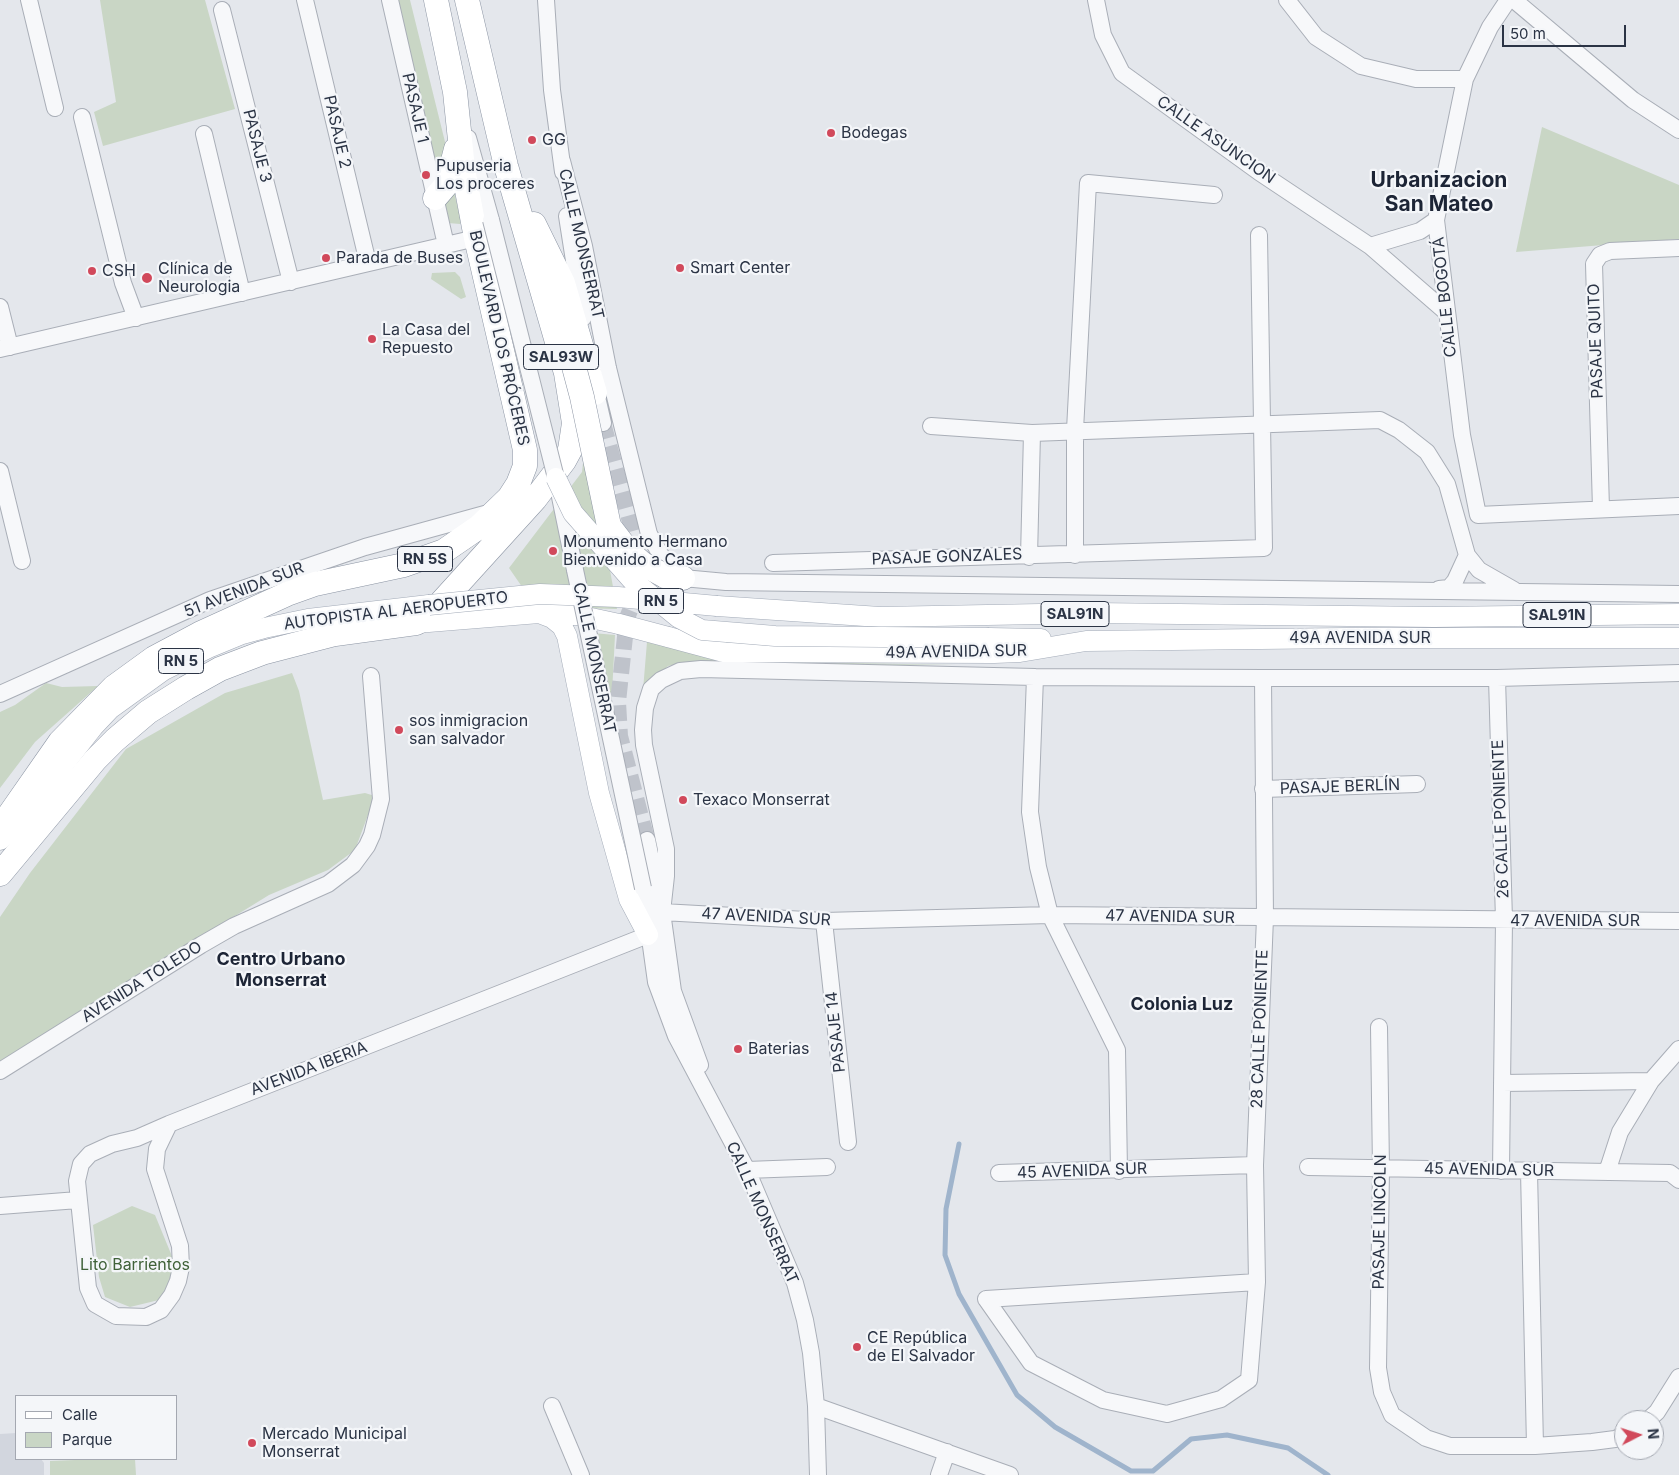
<!DOCTYPE html>
<html>
<head>
<meta charset="utf-8">
<style>
  body { margin:0 }
  #map { position:relative; width:1679px; height:1475px; overflow:hidden; background:#e4e7ec; font-family:Inter,sans-serif }
  canvas { display:block }
  .legend { position:absolute; left:15px; top:1395px; width:162px; height:65px; box-sizing:border-box; background:#f4f6f9; border:1px solid #a4a8b1; margin:0; padding:6px 9px; list-style:none; font-size:15px; color:#2b3445 }
  .legend li { display:flex; align-items:center; gap:10px; height:25px }
  .legend b { width:25px; border:1px solid #a4a8b1 }
  .north { position:absolute; left:1614px; top:1410px; width:50px; height:50px; box-sizing:border-box; background:#f4f6f9; border:1px solid #a4a8b1; border-radius:50%; rotate:85deg; font-size:14px; font-weight:700; line-height:20px; text-align:center; color:#2b3445 }
  .north::after { content:''; display:block; margin:auto; width:18px; height:22px; background:#d1495b; clip-path:polygon(50% 0,100% 100%,50% 72%,0 100%) }
  .scale { position:absolute; left:1502px; top:25px; width:124px; height:22px; box-sizing:border-box; border:2px solid #2b3445; border-top:0; padding-left:6px; font-size:15px; line-height:18px; white-space:nowrap; color:#2b3445; -webkit-text-stroke:4px #f4f6f9; paint-order:stroke }
</style>
</head>
<body>
<div id="map">
<canvas width="1679" height="1475"></canvas>
<ul class="legend">
<li><b style="height:6px;background:#fff"></b>Calle</li>
<li><b style="height:14px;background:#c9d6c5"></b>Parque</li>
</ul>
<div class="north">N</div>
<div class="scale">50 m</div>
</div>
<script>
const g = document.querySelector('canvas').getContext('2d');
g.lineJoin = 'round';
function fillPath(path, color) {
  g.fillStyle = color;
  g.fill(path, 'evenodd');
}
function toPath(rows) {
  const path = new Path2D();
  for (const r of rows) {
    path.moveTo(r[0], r[1]);
    for (let i = 2; i < r.length; i += 2) path.lineTo(r[i], r[i + 1]);
  }
  return path;
}
function stroke(path, color, width, dash) {
  g.strokeStyle = color;
  g.lineWidth = width;
  g.lineCap = dash ? 'butt' : 'round';
  g.setLineDash(dash || []);
  g.stroke(path);
}
function write(font, color, halo, rows, align = 'center') {
  g.font = font + ' Inter,sans-serif';
  g.lineWidth = 4.5;
  g.setLineDash([]);
  g.textBaseline = 'middle';
  g.strokeStyle = halo;
  g.fillStyle = color;
  for (const [text, x, y, turn = 0] of rows) {
    g.save();
    g.translate(x, y);
    g.rotate((+turn || 0) * Math.PI / 180);
    g.textAlign = isNaN(turn) ? turn : align;
    if (halo) g.strokeText(text, 0, 0);
    g.fillText(text, 0, 0);
    g.restore();
  }
}
fillPath(toPath([
  [16,1433,16,1459,41,1459,44,1463,44,1475,0,1475,0,1434]
]), '#d2d6de');
fillPath(toPath([
  [100,0,205,0,235,109,103,146,94,112,116,102],
  [395,0,410,0,447,150,439,181],
  [1542,127,1679,185,1679,239,1516,252],
  [453,186,461,222,460,224,448,223,444,208,445,199],
  [455,272,460,277,466,297,461,299,431,279,432,273],
  [586,437,617,609,536,607,509,568,582,472],
  [593,633,615,635,611,713],
  [647,642,703,655,750,661,956,665,678,664,668,666,643,690],
  [292,673,299,691,323,800,365,793,375,796,355,850,328,870,269,895,0,1061,0,917,30,873,126,749,225,693],
  [46,683,62,687,98,686,35,742,0,788,0,712,15,705],
  [132,1206,155,1215,176,1266,163,1299,130,1307,105,1297,99,1277,93,1225],
  [99,1459,135,1459,136,1475,50,1475,50,1461]
]), '#c9d6c5');
stroke(toPath([
  [959,1144,946,1209,945,1255,959,1294,1017,1395,1055,1427,1131,1471,1153,1471,1191,1439,1227,1435,1288,1448,1328,1475]
]), '#9fb4cc', 5);
stroke(toPath([
  [603,423,634,536,639,562],
  [639,588,627,618,618,702,620,736,647,840]
]), '#bfc3cb', 16, [16, 8]);
const minor = toPath([
  [29,0,55,108],
  [305,0,368,263],
  [390,0,446,245],
  [546,0,552,90,563,172],
  [1096,0,1103,35,1122,73,1259,172,1370,246,1446,312],
  [1287,0,1316,37,1361,66,1416,79,1465,79],
  [1508,0,1490,27,1465,79,1436,220,1462,435,1478,515,1679,506],
  [1514,0,1633,100,1679,130],
  [222,10,291,282],
  [82,117,123,283,136,318],
  [204,134,242,293],
  [468,138,491,220],
  [562,161,584,246,608,368,649,534,663,559,683,578,726,582,1679,594],
  [567,216,583,318],
  [1370,246,1420,231,1436,220],
  [0,307,10,347],
  [0,349,476,238],
  [594,384,603,423],
  [931,426,1032,433,1380,420,1399,430,1427,452,1447,484,1467,555,1479,570,1514,590],
  [0,471,22,561],
  [560,497,575,570],
  [1601,509,1594,264,1600,255,1610,251,1679,248],
  [1075,555,1075,430,1088,183,1214,195],
  [1029,557,1032,433],
  [773,563,1264,548,1259,235],
  [1439,589,1449,588,1455,581,1467,555],
  [1035,677,1030,812,1038,867,1050,915,1117,1050,1119,1171],
  [1497,678,1504,920,1501,1171],
  [0,694,210,600,365,547,492,512],
  [1263,789,1417,784],
  [647,840,662,912,673,991,700,1065],
  [643,888,656,982,676,1036,747,1170,795,1283,805,1320,811,1353,816,1406,818,1475],
  [662,912,666,876,666,849,644,745,643,730,645,708,651,689,661,680,680,671,701,669,1035,677,1263,678,1497,678,1679,673],
  [662,912,824,921,1050,915,1679,921],
  [824,921,848,1142],
  [1379,1027,1381,1169,1378,1368,1382,1392,1392,1415,1426,1438,1450,1446,1535,1446,1592,1442,1615,1439,1624,1435],
  [0,1071,201,945,234,926,328,884,353,865,367,846,372,835,381,799,371,676],
  [1502,1083,1651,1081],
  [169,1124,157,1149,155,1169,180,1246,181,1267,178,1281,172,1295,161,1310,146,1317,116,1316,95,1304,88,1288,77,1181,81,1164,90,1154,112,1144,137,1138,169,1124,648,935],
  [1308,1167,1670,1173,1679,1180],
  [747,1170,827,1167],
  [1529,1171,1535,1446],
  [1607,1172,1620,1132,1651,1081,1679,1049],
  [999,1173,1255,1165],
  [0,1206,78,1200],
  [986,1299,1031,1363,1103,1400,1167,1414,1221,1399,1249,1380,1257,1282,1255,1165,1265,918,1263,678],
  [986,1299,1257,1282],
  [552,1406,581,1475],
  [816,1406,1010,1475],
  [1648,1420,1657,1412,1679,1377],
  [939,1475,947,1452]
]);
const major = toPath([
  [717,606,880,617,1094,613,1434,617,1679,614],
  [539,613,552,618,562,626,567,636,599,793,629,899,648,935],
  [416,623,539,613,577,615,619,624],
  [668,637,724,652,994,653,1020,652,1086,641,1347,638,1679,638],
  [989,638,1041,639],
  [0,840,16,825,93,727,110,709,164,670,208,648,242,634,264,628,308,619,429,605]
]);
const highway = toPath([
  [435,198,447,184,456,149],
  [534,224,563,283,595,393],
  [665,576,683,578],
  [0,828,60,742,114,687,154,658,199,634,287,594,315,584,404,565,444,551,479,527,509,498,518,484,525,466,525,450,476,238,463,169,455,92,436,0],
  [0,874,95,760,115,740,148,712,186,688,220,669,262,653,335,634,416,623,428,617,535,499,564,461,570,450,574,423,566,373,506,166,467,0]
]);
stroke(minor, '#a9aeb7', 18);
stroke(major, '#a3abb8', 21);
stroke(highway, '#8b94a3', 25);
stroke(minor, '#f7f8fa', 16);
stroke(major, '#fff', 20);
stroke(highway, '#fff', 24);
const minorBridge = toPath([
  [491,220,556,478],
  [575,570,643,888]
]);
const majorBridge = toPath([
  [556,478,573,513,631,579,679,618,702,630,775,636,989,638],
  [429,605,540,594,618,597,717,606],
  [619,624,668,637]
]);
const highwayBridge = toPath([
  [570,352,582,397,609,526,629,552,643,564,665,576]
]);
stroke(minorBridge, '#a9aeb7', 18, []);
stroke(majorBridge, '#a3abb8', 21, []);
stroke(highwayBridge, '#8b94a3', 25, []);
stroke(minorBridge, '#f7f8fa', 16);
stroke(majorBridge, '#fff', 20);
stroke(highwayBridge, '#fff', 24);
for (const [x, y, r, color] of [
  [831,133,5,"#d1495b"],
  [532,140,5,"#d1495b"],
  [426,175,5,"#d1495b"],
  [326,258,5,"#d1495b"],
  [680,268,5,"#d1495b"],
  [92,271,5,"#d1495b"],
  [147,278,6,"#d1495b"],
  [372,339,5,"#d1495b"],
  [553,551,5,"#d1495b"],
  [399,730,5,"#d1495b"],
  [683,800,5,"#d1495b"],
  [738,1049,5,"#d1495b"],
  [857,1347,5,"#d1495b"],
  [252,1443,5,"#d1495b"]
]) {
  const dot = new Path2D();
  dot.arc(x, y, r, 0, 2 * Math.PI);
  g.fillStyle = color;
  g.fill(dot);
  stroke(dot, '#f4f6f9', 2);
}
for (const [x, y, w] of [
  [561,357,75],
  [425,559,55],
  [661,601,45],
  [1075,614,68],
  [1557,615,68],
  [181,661,45]
]) {
  const box = new Path2D();
  box.roundRect(x - w / 2, y - 12.5, w, 25, 4);
  g.fillStyle = '#f4f6f9';
  g.fill(box);
  stroke(box, '#2b3445', 1);
}
write('bold 15px', '#2b3445', null, [
  ["SAL93W",561,357],
  ["RN 5S",425,559],
  ["RN 5",661,601],
  ["SAL91N",1075,614],
  ["SAL91N",1557,615],
  ["RN 5",181,661]
]);
write('16px', '#2b3445', '#f4f6f9', [
  ["PASAJE 1",415,108,77],
  ["PASAJE 2",337,132,77],
  ["CALLE ASUNCION",1216,140,35],
  ["PASAJE 3",257,146,76],
  ["CALLE MONSERRAT",581,244,77],
  ["CALLE BOGOTÁ",1445,297,-96],
  ["BOULEVARD LOS PRÓCERES",499,338,77],
  ["PASAJE QUITO",1596,341,-92],
  ["PASAJE GONZALES",947,557,-2],
  ["51 AVENIDA SUR",244,590,-21],
  ["AUTOPISTA AL AEROPUERTO",396,611,-7],
  ["49A AVENIDA SUR",1360,638],
  ["49A AVENIDA SUR",956,652,-1],
  ["CALLE MONSERRAT",594,658,78],
  ["PASAJE BERLÍN",1340,787,-2],
  ["26 CALLE PONIENTE",1501,819,-92],
  ["47 AVENIDA SUR",766,917,3],
  ["47 AVENIDA SUR",1170,917,1],
  ["47 AVENIDA SUR",1575,921],
  ["AVENIDA TOLEDO",142,982,-32],
  ["28 CALLE PONIENTE",1260,1029,-88],
  ["PASAJE 14",836,1032,-96],
  ["AVENIDA IBERIA",309,1069,-21],
  ["45 AVENIDA SUR",1489,1170,1],
  ["45 AVENIDA SUR",1082,1171,-2],
  ["CALLE MONSERRAT",762,1213,66],
  ["PASAJE LINCOLN",1380,1222,-89]
]);
write('16px', '#2b3445', '#f4f6f9', [
  ["Bodegas",841,133],
  ["GG",542,140],
  ["Pupuseria",436,166],
  ["Los proceres",436,184],
  ["Parada de Buses",336,258],
  ["Smart Center",690,268],
  ["Clínica de",158,269],
  ["Neurologia",158,287],
  ["CSH",102,271],
  ["La Casa del",382,330],
  ["Repuesto",382,348],
  ["Monumento Hermano",563,542],
  ["Bienvenido a Casa",563,560],
  ["sos inmigracion",409,721],
  ["san salvador",409,739],
  ["Texaco Monserrat",693,800],
  ["Baterias",748,1049],
  ["CE República",867,1338],
  ["de El Salvador",867,1356],
  ["Mercado Municipal",262,1434],
  ["Monserrat",262,1452]
], 'left');
write('16px', '#3f6138', '#f4f6f9', [
  ["Lito Barrientos",135,1265]
]);
write('bold 18px', '#1d2536', '#f4f6f9', [
  ["Centro Urbano",281,960],
  ["Monserrat",281,981],
  ["Colonia Luz",1182,1005]
]);
write('bold 21px', '#1d2536', '#f4f6f9', [
  ["Urbanizacion",1439,181],
  ["San Mateo",1439,205]
]);
</script>
</body>
</html>
